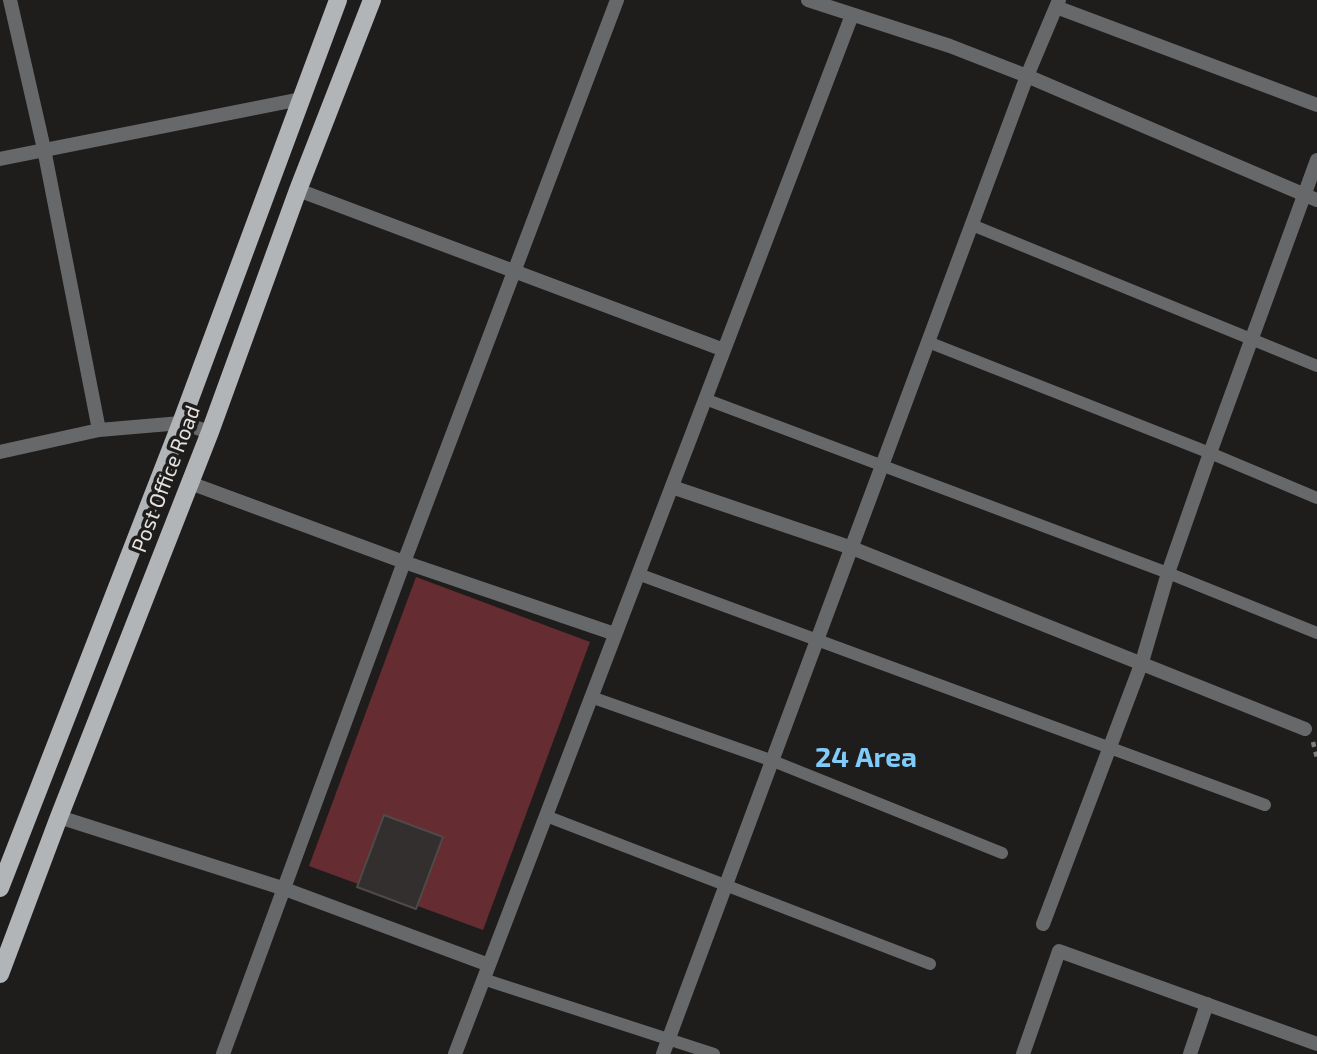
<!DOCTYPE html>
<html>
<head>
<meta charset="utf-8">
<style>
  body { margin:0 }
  canvas { display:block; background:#1f1c1c }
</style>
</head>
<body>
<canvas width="1317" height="1054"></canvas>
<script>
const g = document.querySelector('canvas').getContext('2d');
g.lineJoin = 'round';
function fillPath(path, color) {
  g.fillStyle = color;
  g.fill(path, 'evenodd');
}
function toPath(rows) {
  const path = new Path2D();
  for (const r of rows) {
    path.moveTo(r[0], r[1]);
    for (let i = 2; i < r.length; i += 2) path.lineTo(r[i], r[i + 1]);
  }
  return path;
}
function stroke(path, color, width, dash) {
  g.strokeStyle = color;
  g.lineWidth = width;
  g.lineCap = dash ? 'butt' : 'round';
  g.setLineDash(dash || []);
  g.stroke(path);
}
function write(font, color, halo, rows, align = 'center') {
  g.font = font + ' "Exo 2",sans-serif';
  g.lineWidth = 7;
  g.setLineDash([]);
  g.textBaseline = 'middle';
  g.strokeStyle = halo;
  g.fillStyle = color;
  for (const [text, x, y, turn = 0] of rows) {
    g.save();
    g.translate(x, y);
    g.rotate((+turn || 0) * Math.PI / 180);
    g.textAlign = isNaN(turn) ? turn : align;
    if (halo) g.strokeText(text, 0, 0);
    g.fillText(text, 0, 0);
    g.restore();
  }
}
fillPath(toPath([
  [416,577,590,642,483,930,309,866]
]), '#652c31');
const building = toPath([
  [384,815,443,837,416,909,357,887,384,815]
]);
fillPath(building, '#332f2f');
stroke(building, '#4e4a4a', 2);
stroke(toPath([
  [1313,742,1317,758]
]), '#7e7b7b', 4.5, [5, 5]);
stroke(toPath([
  [972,225,1317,366],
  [928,342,1210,453,1317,498],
  [705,399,1168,573,1317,633],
  [638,574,1265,805],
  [591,697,773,761,1002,853],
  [546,816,930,964],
  [483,979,714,1054]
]), '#676869', 12);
stroke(toPath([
  [10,0,44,149,99,430],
  [808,0,950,46,1027,76,1317,200],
  [1056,7,1317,105],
  [0,159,301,99],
  [298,190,724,350],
  [0,452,99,430,181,423,210,432],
  [190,483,404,562,615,634],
  [672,487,852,548,1305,729],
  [59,817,282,888,489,965],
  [1043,924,1142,662,1168,573,1210,453,1317,160],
  [223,1054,404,562,617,0],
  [455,1054,852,15],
  [663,1054,1027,76,1059,0],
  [1023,1054,1059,951,1317,1044],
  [1190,1054,1207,1004]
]), '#676869', 14);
stroke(toPath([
  [0,888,181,423,338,0],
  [0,974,59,817,210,432,298,190,372,0]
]), '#b2b5b8', 18);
write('21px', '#e5e2e2', '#1f1c1c', [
  ["Post Office Road",166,479,-69]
]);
write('bold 28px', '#80cbfa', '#1f1c1c', [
  ["24 Area",866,758]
]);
</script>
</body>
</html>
